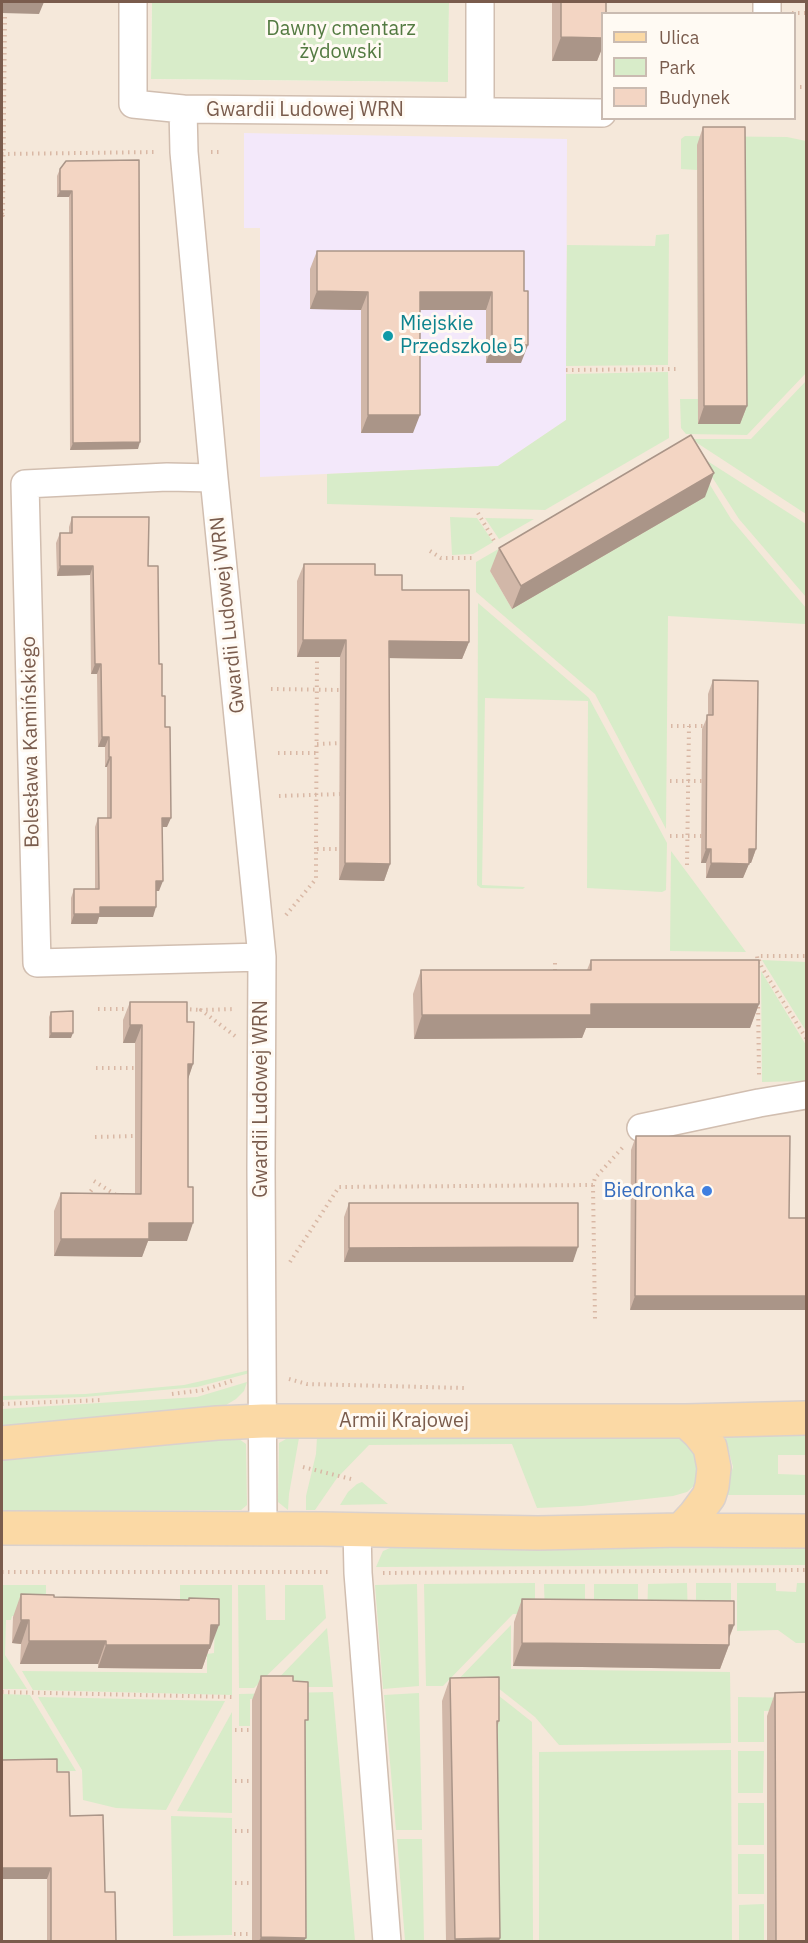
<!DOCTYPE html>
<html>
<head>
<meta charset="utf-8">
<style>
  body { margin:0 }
  #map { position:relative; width:808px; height:1943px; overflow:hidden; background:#fdf6ec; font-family:"IBM Plex Sans",sans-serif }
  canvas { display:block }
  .frame { position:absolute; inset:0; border:3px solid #7a5c4d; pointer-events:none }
  .legend { position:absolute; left:601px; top:12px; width:195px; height:108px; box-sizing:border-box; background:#fffaf3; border:2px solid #cabbb1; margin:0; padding:8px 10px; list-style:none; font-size:18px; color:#7a5c4d }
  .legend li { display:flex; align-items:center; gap:12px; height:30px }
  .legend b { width:30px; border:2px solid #cabbb1 }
</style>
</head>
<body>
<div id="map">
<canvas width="808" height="1943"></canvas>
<div class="frame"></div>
<ul class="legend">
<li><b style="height:8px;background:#fbd9a5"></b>Ulica</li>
<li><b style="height:16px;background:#d8ecc9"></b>Park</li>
<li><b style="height:16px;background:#f3d5c3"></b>Budynek</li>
</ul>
</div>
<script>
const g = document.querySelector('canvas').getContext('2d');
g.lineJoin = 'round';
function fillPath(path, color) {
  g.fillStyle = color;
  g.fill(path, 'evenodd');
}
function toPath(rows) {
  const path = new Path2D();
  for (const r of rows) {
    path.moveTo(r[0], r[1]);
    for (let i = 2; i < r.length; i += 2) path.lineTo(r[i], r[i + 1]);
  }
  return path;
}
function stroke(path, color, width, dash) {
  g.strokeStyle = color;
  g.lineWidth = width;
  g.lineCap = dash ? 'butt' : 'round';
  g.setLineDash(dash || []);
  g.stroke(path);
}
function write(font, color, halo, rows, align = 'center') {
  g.font = font + ' "IBM Plex Sans",sans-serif';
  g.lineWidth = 6;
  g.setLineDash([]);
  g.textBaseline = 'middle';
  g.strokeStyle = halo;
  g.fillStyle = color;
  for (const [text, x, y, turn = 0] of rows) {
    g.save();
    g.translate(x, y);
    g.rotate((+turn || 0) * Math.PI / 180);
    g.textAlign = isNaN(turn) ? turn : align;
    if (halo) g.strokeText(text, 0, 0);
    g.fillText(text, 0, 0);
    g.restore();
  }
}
fillPath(toPath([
  [2,2,152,2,151,79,448,82,449,2,806,2,806,1941,2,1942],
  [602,14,794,14,794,118,602,118]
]), '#f5e8da');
fillPath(toPath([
  [244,133,567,139,566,420,498,466,260,477,260,228,244,228]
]), '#f3e8fa');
fillPath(toPath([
  [152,2,449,2,448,82,151,79],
  [685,136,787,137,806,141,806,373,747,435,686,434,681,428,680,399,698,399,697,145,697,170,681,169,681,139],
  [669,234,668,365,566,366,567,245,655,246,656,235],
  [668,372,669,438,545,510,327,504,327,474,498,466,566,420,566,374],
  [806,381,806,514,691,439,751,439],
  [686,446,731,519,806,608,806,618,805,624,668,616,666,829,595,694,476,592,476,562,502,547,490,571,512,609],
  [698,455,806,524,806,597,739,519],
  [450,517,477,518,493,542,473,554,452,555],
  [485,518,534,519,499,539],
  [478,603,589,698,667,843,666,890,662,892,587,888,588,701,485,698,482,885,525,887,523,889,481,888,477,885],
  [671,851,746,952,670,951],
  [762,960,806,962,806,1031],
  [761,971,806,1045,806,1081,762,1082],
  [250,1370,250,1373,197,1387,84,1397,2,1400,2,1396,85,1394,184,1385],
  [247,1382,244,1391,236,1399,226,1405,2,1426,2,1409,197,1397],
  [806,1434,806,1455,778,1455,778,1474,806,1475,806,1495,724,1495,733,1467,725,1436,781,1436],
  [317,1437,670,1437,687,1441,697,1452,698,1482,687,1492,673,1496,582,1506,537,1508,512,1444,369,1445,337,1478,315,1510,306,1510,306,1496,316,1454],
  [299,1438,289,1494,288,1510,278,1502,279,1443,286,1439],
  [239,1439,246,1444,247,1505,241,1510,2,1511,2,1460,191,1441],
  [362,1482,388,1504,340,1505,348,1492,357,1484],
  [806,1543,806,1565,376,1567,383,1551,397,1545],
  [535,1583,535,1614,513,1614,443,1686,426,1686,424,1584],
  [687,1583,688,1620,647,1620,648,1584],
  [696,1583,731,1583,731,1620,696,1620],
  [737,1583,776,1583,776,1591,796,1592,797,1583,806,1583,806,1643,796,1643,778,1630,737,1631],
  [417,1584,419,1686,383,1689,375,1585],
  [544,1584,585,1584,585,1619,545,1619],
  [594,1584,638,1584,638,1620,594,1619],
  [2,1585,46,1585,46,1615,12,1616,11,1620,6,1620,5,1655,27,1689,2,1689],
  [180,1585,232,1585,232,1695,33,1690,22,1671,207,1673,207,1654,214,1653,215,1621,180,1620],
  [238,1585,265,1585,266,1620,285,1620,285,1585,323,1585,326,1618,254,1688,239,1688],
  [511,1625,511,1669,730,1672,731,1743,559,1745,535,1717,493,1684,452,1686],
  [327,1628,333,1687,270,1687],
  [333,1692,355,1941,301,1941,287,1698,250,1699,250,1726,239,1726,239,1694],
  [494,1692,532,1722,533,1941,495,1941,492,1745],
  [419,1693,422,1830,396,1830,384,1695],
  [2,1694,30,1695,76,1771,2,1771],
  [38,1697,225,1701,166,1810,116,1808,83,1800,82,1770],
  [738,1697,806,1698,798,1710,764,1711,764,1742,738,1742],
  [232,1712,232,1813,177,1811],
  [731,1750,732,1941,539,1941,539,1752],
  [738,1751,764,1751,763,1793,738,1793],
  [738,1803,764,1803,764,1845,738,1845],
  [171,1816,232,1818,232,1935,173,1936],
  [397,1839,422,1839,424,1941,405,1941],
  [738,1854,764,1854,764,1894,738,1894],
  [764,1904,764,1941,739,1941,739,1905]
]), '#d8ecc9');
const minor = toPath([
  [133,2,133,104,183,109],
  [480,2,480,112],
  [767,14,767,2],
  [214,478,167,477,25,484,37,963,262,957],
  [641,1128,759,1103,806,1095],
  [263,1529,261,1168,262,957,214,478,184,152,183,109,602,113],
  [357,1529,358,1573,387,1942]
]);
const major = toPath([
  [2,1443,217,1423,263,1421,686,1421,806,1418],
  [2,1528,322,1529,538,1533,681,1530,806,1531],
  [681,1530,695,1515,709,1496,712,1486,714,1468,710,1447,699,1433,686,1421]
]);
stroke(minor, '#d1beb0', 30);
stroke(major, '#dad1cd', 36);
stroke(toPath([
  [792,13,806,13],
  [794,87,806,87],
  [211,152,223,152],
  [2,154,157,152],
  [2,214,3,215,5,13],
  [566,370,676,369],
  [478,513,496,544],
  [430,551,441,558,472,558],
  [271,689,340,690],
  [671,726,707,726],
  [317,744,340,743],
  [278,753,317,753],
  [670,781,705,781],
  [279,796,340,794],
  [670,836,705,836],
  [316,849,317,657],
  [687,865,689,726],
  [286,915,316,879,316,849,340,849],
  [759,960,762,968,806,1038],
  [555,963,555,975],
  [758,964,757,956,806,956],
  [758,1001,759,1075],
  [98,1009,131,1009],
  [184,1009,201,1010],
  [235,1036,201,1010,235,1009],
  [96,1068,135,1068],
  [95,1137,135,1136],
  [94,1181,116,1195],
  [593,1185,595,1320],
  [90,1197,90,1192,94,1187],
  [290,1262,339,1187,593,1185,595,1178,624,1146],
  [289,1379,307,1384,464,1388],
  [172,1394,203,1390,235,1380],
  [2,1404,102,1400],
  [303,1467,351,1479],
  [2,1572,331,1572],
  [383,1573,806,1570],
  [2,1692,232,1697],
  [235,1730,252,1730],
  [235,1781,252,1781],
  [235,1831,252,1831],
  [235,1883,252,1883],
  [234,1934,252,1934]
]), '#d9b8a5', 4, [1.5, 4.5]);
stroke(minor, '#fff', 27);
stroke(major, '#fbd9a5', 33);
fillPath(toPath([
  [552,2,606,2,603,46,597,61,552,61],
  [703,127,747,406,740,424,698,424,697,145],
  [139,160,138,449,70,450,69,197,57,197,57,176,60,169],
  [317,251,524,251,521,363,486,363,486,310,420,310,413,433,361,433,361,310,310,309,310,269],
  [705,497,512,609,490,571,499,548],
  [72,517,148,566,159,664,165,727,167,827,162,827,159,891,156,891,153,917,99,917,97,924,71,924,71,898,74,889,95,889,95,827,98,818,107,818,107,767,105,767,105,747,98,747,97,674,91,674,90,575,57,576,56,543,60,533,69,533,69,527],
  [304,564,375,575,402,590,469,642,462,659,389,658,390,864,384,881,339,880,340,657,297,657,297,581],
  [713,680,756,849,751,863,749,863,743,878,706,878,706,863,701,863,702,729,708,715,708,694],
  [591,960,759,1004,750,1028,586,1028,582,1038,414,1039,413,994,421,970,587,970],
  [130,1002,187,1022,193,1064,188,1079,187,1241,148,1241,142,1257,54,1256,54,1211,61,1193,135,1194,135,1043,123,1043,123,1020],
  [51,1012,71,1038,49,1038,49,1017],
  [636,1136,790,1136,630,1310,631,1150],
  [349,1203,573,1262,344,1262,344,1217],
  [21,1594,54,1597,188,1600,189,1598,210,1649,209,1649,202,1669,98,1668,98,1664,20,1664,21,1644,12,1643,13,1617],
  [522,1599,734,1625,729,1639,729,1645,720,1669,513,1666,514,1622],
  [261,1676,293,1681,305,1729,304,1941,252,1941,252,1700],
  [450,1678,499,1721,497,1728,500,1938,499,1941,446,1941,442,1701],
  [775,1693,807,1941,767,1941,767,1716],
  [57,1772,70,1816,105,1892,116,1941,47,1941,47,1879]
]), '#d1b7a8');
fillPath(toPath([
  [2,2,44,2,39,14,2,13],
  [561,37,603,38,603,46,597,61,552,61],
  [60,191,72,191,69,197,57,197],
  [317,291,368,292,361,310,310,309],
  [420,292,492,292,486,310,414,310],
  [492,345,528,345,521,363,486,363],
  [704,406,747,406,740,424,698,424],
  [368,415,420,415,413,433,361,433],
  [140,442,138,449,70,450,73,443],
  [714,473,705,497,512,609,521,586],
  [60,566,93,566,90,575,57,576],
  [303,640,346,640,340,657,297,657],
  [389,641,469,642,462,659,383,658],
  [95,664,101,664,97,674,91,674],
  [102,737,109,737,105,747,98,747],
  [109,757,111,757,107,767,105,767],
  [162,818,171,818,167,827,158,827],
  [706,849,711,849,706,863,701,863],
  [749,849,756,849,751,863,744,863],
  [345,863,390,864,384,881,339,880],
  [711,863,749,864,743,878,706,878],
  [156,881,163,881,159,891,152,891],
  [100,907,156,907,153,917,99,917,97,924,71,924,74,914],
  [591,1004,759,1004,750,1028,586,1028,582,1038,414,1039,422,1015],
  [130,1025,142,1025,135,1043,123,1043],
  [51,1033,73,1033,71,1038,49,1038],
  [188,1064,193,1064,187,1082],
  [149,1223,193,1223,187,1241,148,1241,142,1257,54,1256,61,1239],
  [578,1247,573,1262,344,1262,349,1248],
  [635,1296,807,1296,807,1310,630,1310],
  [21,1620,29,1620,21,1644,12,1643],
  [211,1625,219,1625,210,1649,209,1649,202,1669,98,1668,106,1645],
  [729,1625,734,1625,726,1645,729,1645,720,1669,513,1666,522,1643],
  [29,1641,106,1641,98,1664,20,1664],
  [2,1868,51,1868,47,1879,2,1879],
  [261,1937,306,1938,304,1941,259,1941],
  [500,1938,499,1941,454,1941,455,1939]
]), '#aa9588');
const building = toPath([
  [561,2,606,2,606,14,603,14,603,38,561,37,561,2],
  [703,127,745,127,747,406,704,406,703,127],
  [139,160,140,442,73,443,72,191,60,191,60,169,66,161,139,160],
  [317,251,524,251,524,291,528,291,528,345,492,345,492,292,420,292,420,415,368,415,368,292,317,291,317,251],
  [691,435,714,473,521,586,499,548,691,435],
  [72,517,149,517,148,566,158,566,159,664,162,664,162,696,165,696,165,727,170,727,171,818,162,818,163,881,156,881,156,907,100,907,100,914,74,914,74,889,99,889,98,818,111,818,111,757,109,757,109,737,102,737,101,664,95,664,93,566,60,566,60,533,72,533,72,517],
  [304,564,375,564,375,575,402,575,402,590,469,590,469,642,389,641,390,864,345,863,346,640,303,640,304,564],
  [713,680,758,681,756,849,749,849,749,864,711,863,711,849,706,849,707,715,713,715,713,680],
  [591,960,759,960,759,1004,591,1004,591,1015,422,1015,421,970,591,970,591,960],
  [130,1002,187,1002,187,1022,194,1022,193,1064,188,1064,188,1187,193,1187,193,1223,149,1223,149,1239,61,1239,61,1193,141,1194,142,1025,130,1025,130,1002],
  [73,1011,73,1033,51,1033,51,1012,73,1011],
  [636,1136,790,1136,789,1218,807,1218,807,1296,635,1296,636,1136],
  [349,1203,578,1203,578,1247,349,1248,349,1203],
  [21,1594,54,1595,54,1597,189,1600,189,1598,219,1599,219,1625,211,1625,210,1645,106,1645,106,1641,29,1641,29,1620,21,1620,21,1594],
  [522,1599,734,1601,734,1625,729,1625,729,1645,522,1643,522,1599],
  [261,1676,293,1676,293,1681,308,1682,308,1720,305,1720,306,1938,261,1937,261,1676],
  [499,1677,499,1721,497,1721,500,1938,455,1939,450,1678,499,1677],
  [807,1692,807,1941,776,1941,775,1693,807,1692],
  [57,1759,57,1772,69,1772,70,1816,103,1815,105,1892,115,1892,116,1941,34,1941,51,1941,51,1868,2,1868,2,1760,57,1759]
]);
fillPath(building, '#f3d5c3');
stroke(building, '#aa9588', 1.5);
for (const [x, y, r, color] of [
  [388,336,6,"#0f9aa8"],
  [707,1191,6,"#3f7fe0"]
]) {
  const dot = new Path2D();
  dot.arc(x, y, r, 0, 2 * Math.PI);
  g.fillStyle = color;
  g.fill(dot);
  stroke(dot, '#fffaf3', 2);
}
write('20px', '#537a41', '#fffaf3', [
  ["Dawny cmentarz",341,29],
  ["żydowski",341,52]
]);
write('20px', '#7a5c4d', '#fffaf3', [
  ["Gwardii Ludowej WRN",305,110],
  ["Gwardii Ludowej WRN",228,615,-96],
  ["Bolesława Kamińskiego",31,742,-91],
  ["Gwardii Ludowej WRN",261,1099,-90],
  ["Armii Krajowej",404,1421]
]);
write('20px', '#0d838f', '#fffaf3', [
  ["Miejskie",400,324],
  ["Przedszkole 5",400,347]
], 'left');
write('20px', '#366cbe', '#fffaf3', [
  ["Biedronka",695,1191]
], 'right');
</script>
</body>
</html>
